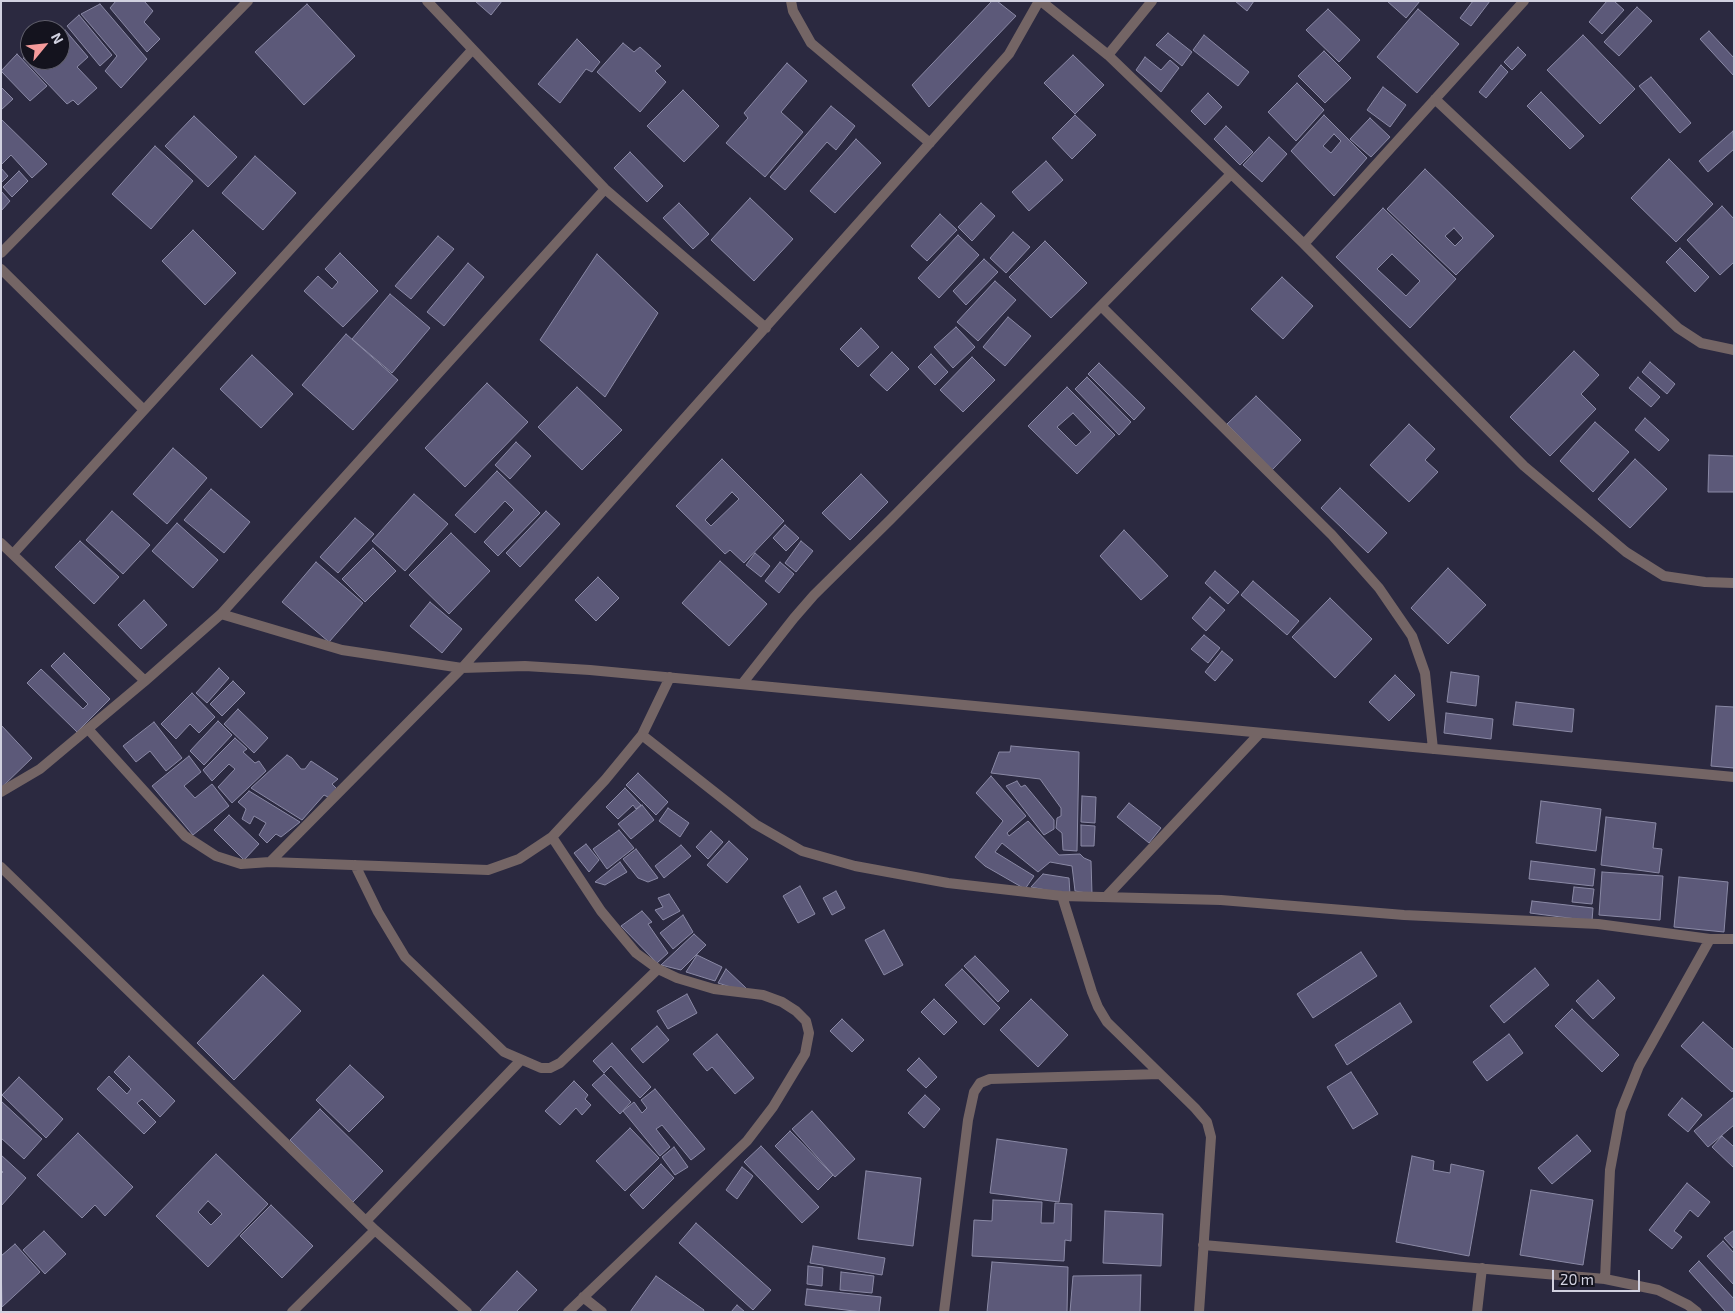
<!DOCTYPE html>
<html>
<head>
<meta charset="utf-8">
<style>
  body { margin:0 }
  #map { position:relative; width:1735px; height:1313px; overflow:hidden; background:#2b2940; font-family:"Exo 2",sans-serif }
  canvas { display:block }
  .frame { position:absolute; inset:0; border:2px solid #d1d1e0; pointer-events:none }
  .north { position:absolute; left:20px; top:20px; width:50px; height:50px; box-sizing:border-box; background:#14131e; border:1px solid #605f6c; border-radius:50%; rotate:62deg; font-size:14px; font-weight:700; line-height:20px; text-align:center; color:#d1d1e0 }
  .north::after { content:''; display:block; margin:auto; width:18px; height:22px; background:#f59b9b; clip-path:polygon(50% 0,100% 100%,50% 72%,0 100%) }
  .scale { position:absolute; left:1552px; top:1270px; width:88px; height:22px; box-sizing:border-box; border:2px solid #d1d1e0; border-top:0; padding-left:6px; font-size:15px; line-height:18px; white-space:nowrap; color:#d1d1e0; -webkit-text-stroke:4px #14131e; paint-order:stroke }
</style>
</head>
<body>
<div id="map">
<canvas width="1735" height="1313"></canvas>
<div class="frame"></div>
<div class="north">N</div>
<div class="scale">20 m</div>
</div>
<script>
const g = document.querySelector('canvas').getContext('2d');
g.lineJoin = 'round';
function fillPath(path, color) {
  g.fillStyle = color;
  g.fill(path, 'evenodd');
}
function toPath(rows) {
  const path = new Path2D();
  for (const r of rows) {
    path.moveTo(r[0], r[1]);
    for (let i = 2; i < r.length; i += 2) path.lineTo(r[i], r[i + 1]);
  }
  return path;
}
function stroke(path, color, width, dash) {
  g.strokeStyle = color;
  g.lineWidth = width;
  g.lineCap = dash ? 'butt' : 'round';
  g.setLineDash(dash || []);
  g.stroke(path);
}
const building = toPath([
  [116,1,144,1,153,11,144,22,160,39,147,52,110,8,116,1],
  [475,1,502,1,491,15,475,1],
  [992,1,997,1,1016,16,929,107,912,85,992,1],
  [1235,1,1254,1,1247,11,1235,1],
  [1387,1,1420,1,1406,18,1387,1],
  [1473,1,1490,1,1471,26,1460,18,1473,1],
  [1607,1,1614,1,1624,10,1602,34,1589,22,1607,1],
  [100,4,147,59,121,88,105,71,117,56,81,14,100,4],
  [307,4,355,56,304,105,255,52,307,4],
  [1637,7,1652,21,1619,56,1604,42,1637,7],
  [1328,9,1360,40,1339,62,1306,30,1328,9],
  [1418,9,1459,44,1417,93,1377,57,1418,9],
  [79,15,112,55,100,66,67,26,79,15],
  [65,30,88,57,77,67,97,88,78,105,73,100,67,104,23,58,30,52,30,60,60,60,60,34,65,30],
  [1709,31,1734,58,1734,76,1700,39,1709,31],
  [1168,33,1192,52,1182,66,1156,45,1168,33],
  [1204,35,1249,72,1238,86,1193,50,1204,35],
  [1583,35,1635,89,1600,124,1547,70,1583,35],
  [577,39,600,62,592,72,586,69,560,103,538,84,577,39],
  [623,43,634,52,640,47,661,66,655,71,666,82,640,112,597,72,623,43],
  [1518,47,1526,55,1512,70,1504,62,1518,47],
  [1324,51,1351,78,1325,103,1298,76,1324,51],
  [17,54,47,86,30,101,1,71,17,54],
  [1073,55,1104,85,1075,114,1044,83,1073,55],
  [1145,57,1161,70,1170,60,1179,68,1161,92,1136,70,1145,57],
  [787,63,807,81,781,112,803,132,765,177,726,143,748,118,744,113,787,63],
  [1501,65,1508,72,1486,98,1479,92,1501,65],
  [1651,77,1691,123,1680,133,1639,86,1651,77],
  [1297,83,1324,110,1296,141,1268,112,1297,83],
  [1,87,13,99,1,110,1,87],
  [1383,87,1406,105,1390,127,1367,110,1383,87],
  [683,90,719,126,684,162,647,126,683,90],
  [1541,92,1584,136,1570,149,1527,106,1541,92],
  [1208,93,1222,107,1205,125,1191,111,1208,93],
  [831,106,855,126,836,150,827,142,785,190,770,177,831,106],
  [1075,115,1096,135,1072,159,1052,138,1075,115],
  [1324,115,1367,158,1334,196,1291,151,1324,115],
  [1334,134,1341,141,1331,153,1323,146,1334,134],
  [194,116,237,157,208,187,165,146,194,116],
  [1370,118,1390,137,1371,157,1350,139,1370,118],
  [1,119,47,164,32,178,11,155,1,165,1,119],
  [1226,126,1253,152,1240,165,1214,139,1226,126],
  [1733,131,1734,149,1708,172,1699,161,1733,131],
  [1269,137,1287,154,1262,182,1243,165,1269,137],
  [856,139,881,163,835,213,810,191,856,139],
  [155,146,193,181,151,229,112,194,155,146],
  [630,152,663,186,647,202,614,168,630,152],
  [255,156,296,193,263,230,222,193,255,156],
  [1669,159,1713,204,1676,242,1631,198,1669,159],
  [1046,161,1063,180,1029,211,1012,192,1046,161],
  [1,168,8,176,1,183,1,168],
  [1425,169,1494,236,1456,275,1387,209,1425,169],
  [1454,228,1463,238,1455,246,1445,236,1454,228],
  [19,171,28,181,12,197,3,187,19,171],
  [1,191,10,201,1,211,1,191],
  [750,198,793,239,754,281,711,240,750,198],
  [679,203,709,234,693,249,663,218,679,203],
  [981,203,995,216,972,241,958,227,981,203],
  [1722,206,1734,219,1734,262,1720,275,1687,240,1722,206],
  [1383,208,1456,279,1410,328,1336,257,1383,208],
  [1392,254,1420,281,1406,296,1377,269,1392,254],
  [940,214,957,230,927,261,911,246,940,214],
  [193,230,236,273,205,305,162,261,193,230],
  [1013,232,1030,247,1006,273,990,258,1013,232],
  [958,235,979,255,939,298,918,278,958,235],
  [438,236,454,249,411,299,395,286,438,236],
  [1045,241,1087,283,1051,318,1009,277,1045,241],
  [1680,248,1709,277,1695,292,1666,262,1680,248],
  [340,253,378,291,343,327,304,291,318,276,332,289,338,282,325,269,340,253],
  [597,254,658,313,605,397,540,340,597,254],
  [984,259,998,272,966,305,953,291,984,259],
  [468,263,484,277,444,326,427,312,468,263],
  [1282,277,1313,306,1283,339,1251,309,1282,277],
  [995,281,1016,300,978,341,957,322,995,281],
  [390,294,430,328,392,373,352,339,390,294],
  [1008,317,1031,336,1005,366,983,347,1008,317],
  [956,327,975,347,953,368,934,347,956,327],
  [861,328,879,347,858,367,840,349,861,328],
  [346,334,398,380,353,430,302,385,346,334],
  [1574,351,1599,375,1581,394,1596,409,1550,456,1510,417,1574,351],
  [892,352,909,369,887,391,870,375,892,352],
  [931,354,948,372,935,385,918,367,931,354],
  [252,355,293,394,261,428,220,389,252,355],
  [972,357,995,380,963,412,940,390,972,357],
  [1650,362,1675,384,1667,394,1642,372,1650,362],
  [1099,363,1145,408,1134,420,1088,374,1099,363],
  [1087,377,1131,422,1119,435,1075,389,1087,377],
  [1638,377,1660,397,1651,407,1629,388,1638,377],
  [487,383,528,422,465,487,425,448,487,383],
  [577,387,622,430,582,470,538,427,577,387],
  [1067,387,1115,435,1077,474,1028,426,1067,387],
  [1073,413,1091,432,1076,446,1057,427,1073,413],
  [1256,396,1301,440,1272,470,1227,424,1256,396],
  [1645,418,1669,440,1659,451,1635,430,1645,418],
  [1595,422,1629,452,1593,492,1560,461,1595,422],
  [1409,424,1435,449,1425,460,1438,472,1409,502,1370,465,1409,424],
  [516,442,531,456,510,479,495,465,516,442],
  [173,448,207,478,167,524,133,494,173,448],
  [1709,455,1734,456,1734,492,1708,492,1709,455],
  [722,459,784,521,744,563,730,550,725,554,676,506,722,459],
  [732,492,739,499,711,526,705,520,732,492],
  [1635,459,1667,489,1630,528,1598,499,1635,459],
  [497,471,540,513,498,556,484,542,514,510,505,501,475,533,455,515,497,471],
  [861,474,888,502,850,540,822,513,861,474],
  [1340,488,1387,533,1368,553,1321,508,1340,488],
  [211,489,250,522,224,553,184,520,211,489],
  [414,494,448,524,405,571,372,541,414,494],
  [112,511,150,545,123,574,86,540,112,511],
  [546,511,560,524,520,567,506,553,546,511],
  [355,518,374,534,338,573,320,557,355,518],
  [177,523,218,560,193,588,152,551,177,523],
  [785,525,799,538,786,551,773,538,785,525],
  [1124,530,1168,576,1141,600,1100,556,1124,530],
  [451,533,490,571,449,614,409,575,451,533],
  [80,541,119,577,94,604,55,567,80,541],
  [801,541,813,551,796,572,785,563,801,541],
  [373,548,396,571,365,602,342,579,373,548],
  [755,553,770,566,761,577,746,565,755,553],
  [720,561,767,604,729,646,682,603,720,561],
  [316,562,363,603,329,642,282,602,316,562],
  [780,562,794,574,779,593,765,581,780,562],
  [1448,568,1486,605,1448,644,1411,608,1448,568],
  [1215,571,1239,592,1228,604,1205,583,1215,571],
  [598,577,619,598,596,621,575,600,598,577],
  [1253,581,1299,621,1287,635,1241,595,1253,581],
  [1210,597,1225,610,1206,631,1192,618,1210,597],
  [1330,598,1372,639,1335,678,1292,637,1330,598],
  [144,600,167,625,141,649,118,625,144,600],
  [430,602,462,629,442,653,410,626,430,602],
  [1204,635,1220,648,1208,663,1191,649,1204,635],
  [1222,651,1233,660,1215,681,1205,672,1222,651],
  [64,653,110,699,77,732,27,683,41,669,83,709,88,704,51,666,64,653],
  [219,668,229,678,207,703,196,693,219,668],
  [1451,672,1479,676,1476,706,1447,702,1451,672],
  [1395,675,1415,695,1389,721,1369,702,1395,675],
  [233,681,245,693,222,716,210,704,233,681],
  [192,693,215,717,199,733,190,724,176,739,161,724,192,693],
  [1516,702,1574,709,1572,732,1513,725,1516,702],
  [1716,706,1734,707,1734,768,1711,766,1716,706],
  [238,709,268,738,254,753,224,724,238,709],
  [1446,713,1493,719,1491,739,1444,733,1446,713],
  [218,721,232,735,204,765,190,751,218,721],
  [154,722,182,758,166,771,150,751,136,762,123,746,154,722],
  [1,725,32,758,1,788,1,725],
  [235,738,247,749,243,752,255,763,259,761,266,771,232,803,218,787,235,769,229,764,212,781,203,770,235,738],
  [1011,746,1079,752,1077,851,1063,850,1062,833,1056,828,1057,818,1061,816,1061,808,1040,779,991,773,999,752,1010,752,1011,746],
  [287,755,292,758,301,769,305,769,311,761,338,779,332,784,337,789,330,798,324,795,302,820,251,788,287,755],
  [189,756,201,772,184,786,195,798,212,784,229,806,193,835,152,786,189,756],
  [638,773,668,802,656,815,626,785,638,773],
  [991,776,1026,816,1007,833,1009,836,1028,821,1059,855,1080,854,1084,858,1091,861,1092,894,1075,891,1072,866,1050,862,1038,872,1002,843,995,852,1034,876,1025,889,985,866,975,857,1003,821,976,793,991,776],
  [1017,781,1021,787,1025,785,1054,820,1054,829,1044,835,1006,786,1017,781],
  [625,788,641,805,636,809,633,805,618,819,606,807,625,788],
  [249,791,300,822,281,837,276,834,267,843,259,835,266,823,254,816,250,824,242,819,246,809,238,802,249,791],
  [1082,796,1096,797,1095,823,1081,822,1082,796],
  [1541,801,1601,809,1596,851,1536,843,1541,801],
  [1129,803,1161,828,1149,843,1117,817,1129,803],
  [642,805,654,820,631,839,618,824,642,805],
  [668,808,689,823,680,837,659,821,668,808],
  [229,815,259,844,244,860,214,830,229,815],
  [1606,817,1656,823,1653,848,1662,849,1659,873,1601,865,1606,817],
  [1081,825,1095,826,1094,846,1081,846,1081,825],
  [619,830,634,848,607,869,593,849,619,830],
  [711,831,723,842,708,859,696,847,711,831],
  [729,841,748,859,727,883,707,865,729,841],
  [586,844,599,860,589,872,574,853,586,844],
  [681,845,691,856,664,878,655,866,681,845],
  [636,849,658,878,648,882,638,878,623,859,636,849],
  [1531,861,1595,869,1593,886,1529,879,1531,861],
  [620,862,627,872,605,885,595,882,620,862],
  [1602,872,1663,876,1660,920,1599,915,1602,872],
  [1043,874,1069,878,1070,895,1031,887,1043,874],
  [1679,877,1728,882,1724,932,1674,927,1679,877],
  [800,886,815,914,798,923,783,896,800,886],
  [1574,887,1594,889,1592,904,1572,902,1574,887],
  [836,891,845,908,832,915,823,898,836,891],
  [669,894,680,911,663,920,655,910,663,907,658,898,669,894],
  [1532,901,1593,908,1592,921,1530,913,1532,901],
  [642,911,652,922,648,924,668,953,657,963,621,926,642,911],
  [683,915,693,932,673,949,660,933,683,915],
  [884,930,903,965,884,975,865,940,884,930],
  [694,934,706,945,681,970,661,965,694,934],
  [1361,952,1377,976,1313,1018,1297,994,1361,952],
  [697,955,722,967,715,981,686,972,697,955],
  [975,956,1009,991,998,1002,964,966,975,956],
  [1535,968,1549,985,1504,1023,1490,1006,1535,968],
  [726,969,746,988,743,991,718,983,726,969],
  [962,969,1000,1008,984,1025,945,985,962,969],
  [263,975,301,1011,234,1080,197,1043,263,975],
  [1598,980,1615,998,1593,1019,1576,1001,1598,980],
  [687,994,697,1013,668,1029,657,1011,687,994],
  [934,999,957,1022,944,1035,921,1012,934,999],
  [1031,999,1068,1035,1038,1067,1000,1030,1031,999],
  [1400,1003,1412,1022,1347,1065,1335,1045,1400,1003],
  [1572,1009,1619,1055,1602,1072,1555,1026,1572,1009],
  [842,1019,864,1040,852,1052,830,1031,842,1019],
  [1703,1022,1734,1050,1734,1089,1732,1092,1681,1046,1703,1022],
  [657,1026,669,1040,643,1063,631,1049,657,1026],
  [717,1034,754,1078,735,1094,712,1067,707,1071,693,1054,717,1034],
  [1509,1034,1523,1053,1487,1081,1473,1062,1509,1034],
  [612,1043,651,1087,640,1098,611,1066,604,1073,593,1061,612,1043],
  [129,1056,175,1101,160,1117,142,1099,137,1103,156,1122,144,1134,97,1089,109,1076,127,1094,131,1089,114,1072,129,1056],
  [919,1058,937,1077,926,1088,907,1070,919,1058],
  [350,1065,384,1097,349,1132,316,1100,350,1065],
  [1351,1072,1378,1114,1353,1129,1327,1087,1351,1072],
  [604,1074,631,1102,620,1114,592,1085,604,1074],
  [19,1077,63,1119,46,1138,2,1095,19,1077],
  [574,1081,588,1095,585,1099,591,1105,582,1115,576,1108,560,1125,545,1111,574,1081],
  [655,1089,705,1149,691,1160,662,1125,656,1129,670,1147,660,1156,623,1111,634,1102,642,1113,647,1108,641,1100,655,1089],
  [925,1095,940,1109,924,1128,908,1113,925,1095],
  [1734,1097,1734,1125,1708,1147,1694,1131,1734,1097],
  [1682,1098,1702,1115,1688,1132,1668,1115,1682,1098],
  [1,1101,42,1139,24,1159,1,1138,1,1101],
  [320,1109,383,1171,353,1202,290,1140,320,1109],
  [812,1111,855,1159,835,1177,792,1129,812,1111],
  [630,1128,659,1158,625,1191,596,1161,630,1128],
  [790,1131,833,1175,818,1190,775,1146,790,1131],
  [78,1133,133,1187,105,1216,95,1205,82,1218,37,1175,78,1133],
  [1577,1135,1591,1151,1552,1184,1538,1168,1577,1135],
  [1722,1136,1734,1147,1734,1168,1712,1147,1722,1136],
  [997,1139,1067,1149,1059,1202,990,1193,997,1139],
  [761,1146,819,1207,802,1223,744,1162,761,1146],
  [674,1147,688,1167,675,1175,662,1157,674,1147],
  [216,1154,268,1204,208,1267,156,1216,216,1154],
  [208,1201,222,1214,211,1225,198,1212,208,1201],
  [1,1155,26,1178,1,1206,1,1174,3,1172,1,1170,1,1155],
  [1412,1156,1434,1161,1433,1170,1450,1173,1451,1164,1484,1171,1469,1256,1396,1242,1412,1156],
  [661,1164,674,1178,643,1209,630,1195,661,1164],
  [742,1167,753,1176,737,1199,726,1190,742,1167],
  [866,1171,921,1178,913,1246,858,1239,866,1171],
  [1687,1183,1710,1202,1698,1217,1690,1210,1674,1231,1682,1237,1672,1249,1649,1230,1687,1183],
  [1531,1190,1593,1200,1583,1265,1520,1255,1531,1190],
  [993,1200,1042,1202,1041,1223,1054,1223,1055,1203,1072,1204,1071,1241,1065,1240,1064,1261,972,1256,974,1220,992,1221,993,1200],
  [271,1205,313,1246,282,1278,240,1236,271,1205],
  [1105,1211,1163,1214,1161,1266,1103,1263,1105,1211],
  [696,1223,771,1290,753,1310,679,1243,696,1223],
  [1734,1230,1734,1249,1724,1238,1734,1230],
  [44,1231,66,1254,45,1274,23,1250,44,1231],
  [1723,1241,1734,1253,1734,1285,1707,1256,1723,1241],
  [15,1244,40,1272,2,1307,1,1256,15,1244],
  [813,1246,885,1258,882,1275,810,1263,813,1246],
  [1699,1261,1734,1299,1734,1312,1726,1312,1689,1271,1699,1261],
  [992,1262,1068,1267,1067,1312,987,1312,992,1262],
  [808,1266,823,1268,822,1286,807,1284,808,1266],
  [517,1271,537,1290,516,1312,479,1312,517,1271],
  [841,1272,874,1276,872,1293,840,1290,841,1272],
  [1141,1275,1140,1312,1070,1312,1073,1276,1141,1275],
  [656,1276,704,1310,703,1312,630,1312,656,1276],
  [807,1289,881,1297,879,1312,862,1312,805,1305,807,1289],
  [737,1305,745,1312,731,1312,737,1305]
]);
fillPath(building, '#5c5979');
stroke(building, '#8a89a5', 1);
stroke(toPath([
  [427,1,605,189,766,328],
  [791,1,793,11,811,43,930,143],
  [1041,1,1108,55,1304,244,1524,466,1626,552,1664,576,1705,582,1734,583],
  [1108,55,1152,1],
  [1435,99,1678,328,1701,343,1734,350],
  [1304,244,1524,1],
  [1,253,248,1],
  [1,269,144,410],
  [1101,306,1332,535,1379,588,1412,636,1425,673,1433,749],
  [1,543,145,681],
  [13,554,472,50],
  [221,614,342,650,462,668,525,666,590,670,1734,777],
  [742,684,794,618,814,595,890,520,1231,174],
  [88,729,185,836,216,856,241,864,270,862,488,870,519,859,552,837,605,780,642,735,670,677],
  [642,735,755,824,802,851,855,866,948,883,1062,896,1221,900,1404,915,1598,924,1710,939,1734,939],
  [1,792,40,769,145,681,221,614,605,189],
  [552,837,601,911,636,953,658,969,677,978,714,989,763,995,782,1002,796,1011,806,1021,809,1033,805,1054,773,1107,747,1141,568,1312],
  [270,862,462,668,1009,54,1039,1],
  [355,865,378,912,405,957,504,1052,541,1068,550,1068,560,1063,658,969],
  [1,867,375,1230,467,1312],
  [1062,896,1092,992,1098,1007,1107,1022,1195,1108,1207,1122,1211,1137,1199,1312],
  [1106,897,1260,733],
  [366,1221,521,1060],
  [1203,1245,1605,1279,1658,1290,1688,1305,1697,1312],
  [1605,1279,1610,1170,1621,1111,1639,1066,1710,939],
  [583,1297,602,1312],
  [292,1312,375,1230],
  [944,1312,968,1120,974,1092,980,1083,990,1079,1160,1074],
  [1477,1312,1482,1268]
]), '#746565', 10);
</script>
</body>
</html>
